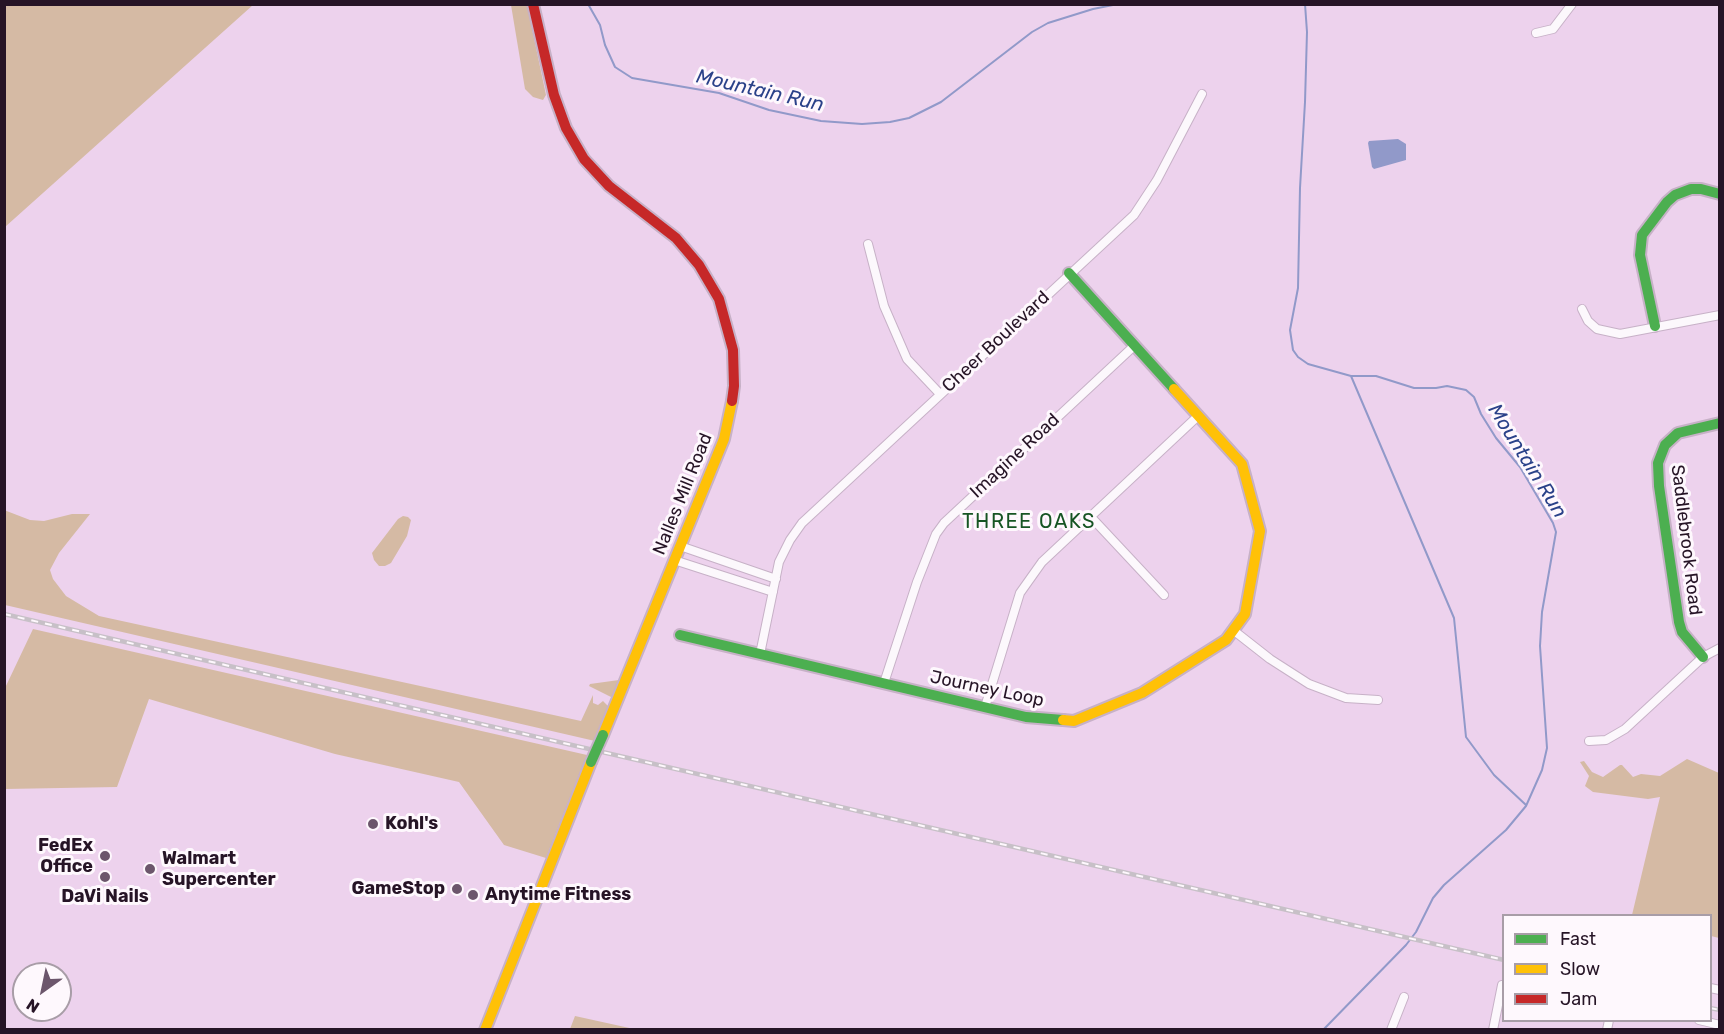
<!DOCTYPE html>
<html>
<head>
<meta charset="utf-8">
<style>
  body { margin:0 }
  #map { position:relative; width:1724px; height:1034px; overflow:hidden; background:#edd2ed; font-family:Rubik,sans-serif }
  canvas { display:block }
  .frame { position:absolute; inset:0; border:6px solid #261426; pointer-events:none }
  .legend { position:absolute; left:1502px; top:914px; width:210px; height:108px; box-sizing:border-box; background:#fef8fd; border:2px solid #a89da7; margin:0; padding:8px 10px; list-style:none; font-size:18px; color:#261426 }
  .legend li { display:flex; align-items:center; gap:12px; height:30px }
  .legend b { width:30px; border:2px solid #a89da7 }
  .north { position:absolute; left:12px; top:962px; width:60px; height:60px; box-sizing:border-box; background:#fef8fd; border:2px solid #a89da7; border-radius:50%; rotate:213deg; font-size:16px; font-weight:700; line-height:24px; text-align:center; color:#261426 }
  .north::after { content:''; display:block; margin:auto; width:21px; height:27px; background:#6c566c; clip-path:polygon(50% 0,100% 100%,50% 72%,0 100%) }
</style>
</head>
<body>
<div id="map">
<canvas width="1724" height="1034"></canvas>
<div class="frame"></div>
<ul class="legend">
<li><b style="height:8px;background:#4caf50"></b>Fast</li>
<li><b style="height:8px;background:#ffc107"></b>Slow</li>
<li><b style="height:8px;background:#c62828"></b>Jam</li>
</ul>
<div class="north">N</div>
</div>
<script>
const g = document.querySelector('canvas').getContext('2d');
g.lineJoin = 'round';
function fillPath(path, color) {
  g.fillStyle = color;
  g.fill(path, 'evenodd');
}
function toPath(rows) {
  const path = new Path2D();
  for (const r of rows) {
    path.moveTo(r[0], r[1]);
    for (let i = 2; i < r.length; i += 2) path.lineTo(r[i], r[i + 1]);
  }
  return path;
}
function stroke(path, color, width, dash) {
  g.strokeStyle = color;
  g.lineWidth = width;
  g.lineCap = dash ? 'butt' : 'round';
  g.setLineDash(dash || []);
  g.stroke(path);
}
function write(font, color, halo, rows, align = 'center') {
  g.font = font + ' Rubik,sans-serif';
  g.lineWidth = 6;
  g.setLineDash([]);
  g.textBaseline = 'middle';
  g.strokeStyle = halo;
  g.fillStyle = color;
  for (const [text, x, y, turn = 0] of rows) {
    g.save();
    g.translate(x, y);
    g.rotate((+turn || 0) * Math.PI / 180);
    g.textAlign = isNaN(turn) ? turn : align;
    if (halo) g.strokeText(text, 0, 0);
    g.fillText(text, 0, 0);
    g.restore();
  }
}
fillPath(toPath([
  [4,5,5,4,253,5,5,227],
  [511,5,527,5,546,95,543,100,533,97,525,89],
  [4,510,30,520,44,521,72,514,90,514,59,553,50,570,53,579,66,596,99,616,581,721,593,695,593,703,598,705,603,701,610,708,595,741,5,605],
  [403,516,408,517,411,520,407,536,391,563,385,566,379,566,374,560,372,553,398,519],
  [33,629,587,755,546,858,504,845,459,782,335,754,149,699,117,787,5,789,5,688],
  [619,680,614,695,611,697,589,686,590,684],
  [1687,759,1719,773,1719,938,1711,936,1710,916,1632,915,1660,797,1648,799,1593,792,1585,786,1589,776,1580,762,1584,761,1592,772,1603,777,1620,765,1622,765,1633,777,1641,774,1660,776],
  [575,1016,634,1029,570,1029]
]), '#d5baa4');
fillPath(toPath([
  [1398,139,1406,144,1406,160,1374,169,1372,167,1368,143,1369,141]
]), '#9199c9');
stroke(toPath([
  [588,4,600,25,605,45,615,67,632,78,719,93,769,110,821,121,862,124,890,122,909,118,941,102,1032,32,1048,23,1093,9,1118,4],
  [1305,4,1307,32,1305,102,1300,188,1298,288,1290,330,1293,350,1298,357,1308,364,1351,376,1376,376,1414,388,1436,388,1447,386,1466,390,1474,397,1481,414,1496,438,1520,467,1553,523,1556,532,1542,612,1540,646,1547,748,1542,770,1526,806,1506,830,1444,885,1433,898,1416,932,1406,945,1323,1030],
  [1351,376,1454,618,1466,737,1494,775,1526,805]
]), '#9199c9', 2);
const street = toPath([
  [1536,33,1553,29,1572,4],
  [868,244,884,306,907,359,940,394],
  [1582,309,1588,321,1597,329,1620,334,1720,315],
  [1091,517,1164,595],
  [680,546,776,579],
  [674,560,773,592],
  [1233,630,1270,659,1309,684,1346,698,1378,700],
  [760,654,779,562,790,540,802,523,1134,215,1157,180,1202,94],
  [884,683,917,582,936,534,944,523,1134,346],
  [985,707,1020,593,1042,562,1198,416],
  [1589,741,1606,740,1625,729,1703,657,1720,648],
  [1710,988,1720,990],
  [1699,1020,1720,1025],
  [1391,1030,1404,997],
  [1493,1030,1502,985],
  [1607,1030,1609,1020]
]);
const fast = toPath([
  [1069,273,1174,389],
  [1655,326,1640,255,1642,235,1667,202,1675,195,1691,189,1701,189,1720,194],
  [680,635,1026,717,1063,720],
  [1703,657,1682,632,1679,622,1659,486,1658,463,1665,445,1678,433,1720,423]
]);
const slow = toPath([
  [1063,720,1074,721,1142,693,1226,640,1245,614,1260,531,1242,464,1174,389],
  [603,735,724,439,732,401],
  [485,1030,591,762]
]);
const jam = toPath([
  [533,4,554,95,566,128,584,159,609,186,676,238,699,265,719,299,733,350,734,386,732,401]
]);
stroke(street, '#c7b1c7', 10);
stroke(fast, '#c7b1c7', 14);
stroke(slow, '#c7b1c7', 14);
stroke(jam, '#c7b1c7', 14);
stroke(street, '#fcf8fc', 8);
stroke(fast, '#4caf50', 10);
stroke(slow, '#ffc107', 10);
stroke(jam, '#c62828', 10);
const rail = toPath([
  [4,614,1504,960],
  [1710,1008,1720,1010]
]);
stroke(rail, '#c7c0c7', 4.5);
stroke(rail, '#fef8fd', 2, [7]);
const fastBridge = toPath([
  [591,762,603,735]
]);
stroke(fastBridge, '#c7b1c7', 14, []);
stroke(fastBridge, '#4caf50', 10);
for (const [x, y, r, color] of [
  [373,824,6,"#6c566c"],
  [105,856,6,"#6c566c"],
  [150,869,6,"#6c566c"],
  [105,877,6,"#6c566c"],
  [457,889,6,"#6c566c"],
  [473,895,6,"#6c566c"]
]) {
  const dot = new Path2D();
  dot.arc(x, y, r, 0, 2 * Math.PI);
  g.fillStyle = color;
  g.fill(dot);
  stroke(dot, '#fef8fd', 2);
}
write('18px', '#261426', '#fef8fd', [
  ["Cheer Boulevard",996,342,-43],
  ["Imagine Road",1015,456,-43],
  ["Nalles Mill Road",683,494,-68],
  ["Saddlebrook Road",1686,540,83],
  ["Journey Loop",987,689,12]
]);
write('bold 18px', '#261426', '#fef8fd', [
  ["Kohl's",385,824],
  ["FedEx",93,846,"right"],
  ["Office",93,867,"right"],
  ["Walmart",162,859],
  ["Supercenter",162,880],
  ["GameStop",445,889,"right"],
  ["Anytime Fitness",485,895],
  ["DaVi Nails",105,897,"center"]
], 'left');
write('italic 20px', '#2a4189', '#fef8fd', [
  ["Mountain Run",760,91,13],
  ["Mountain Run",1527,461,58]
]);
g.letterSpacing = '1.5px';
write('20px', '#165423', '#fef8fd', [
  ["THREE OAKS",1029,522]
]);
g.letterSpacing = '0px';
</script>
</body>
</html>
